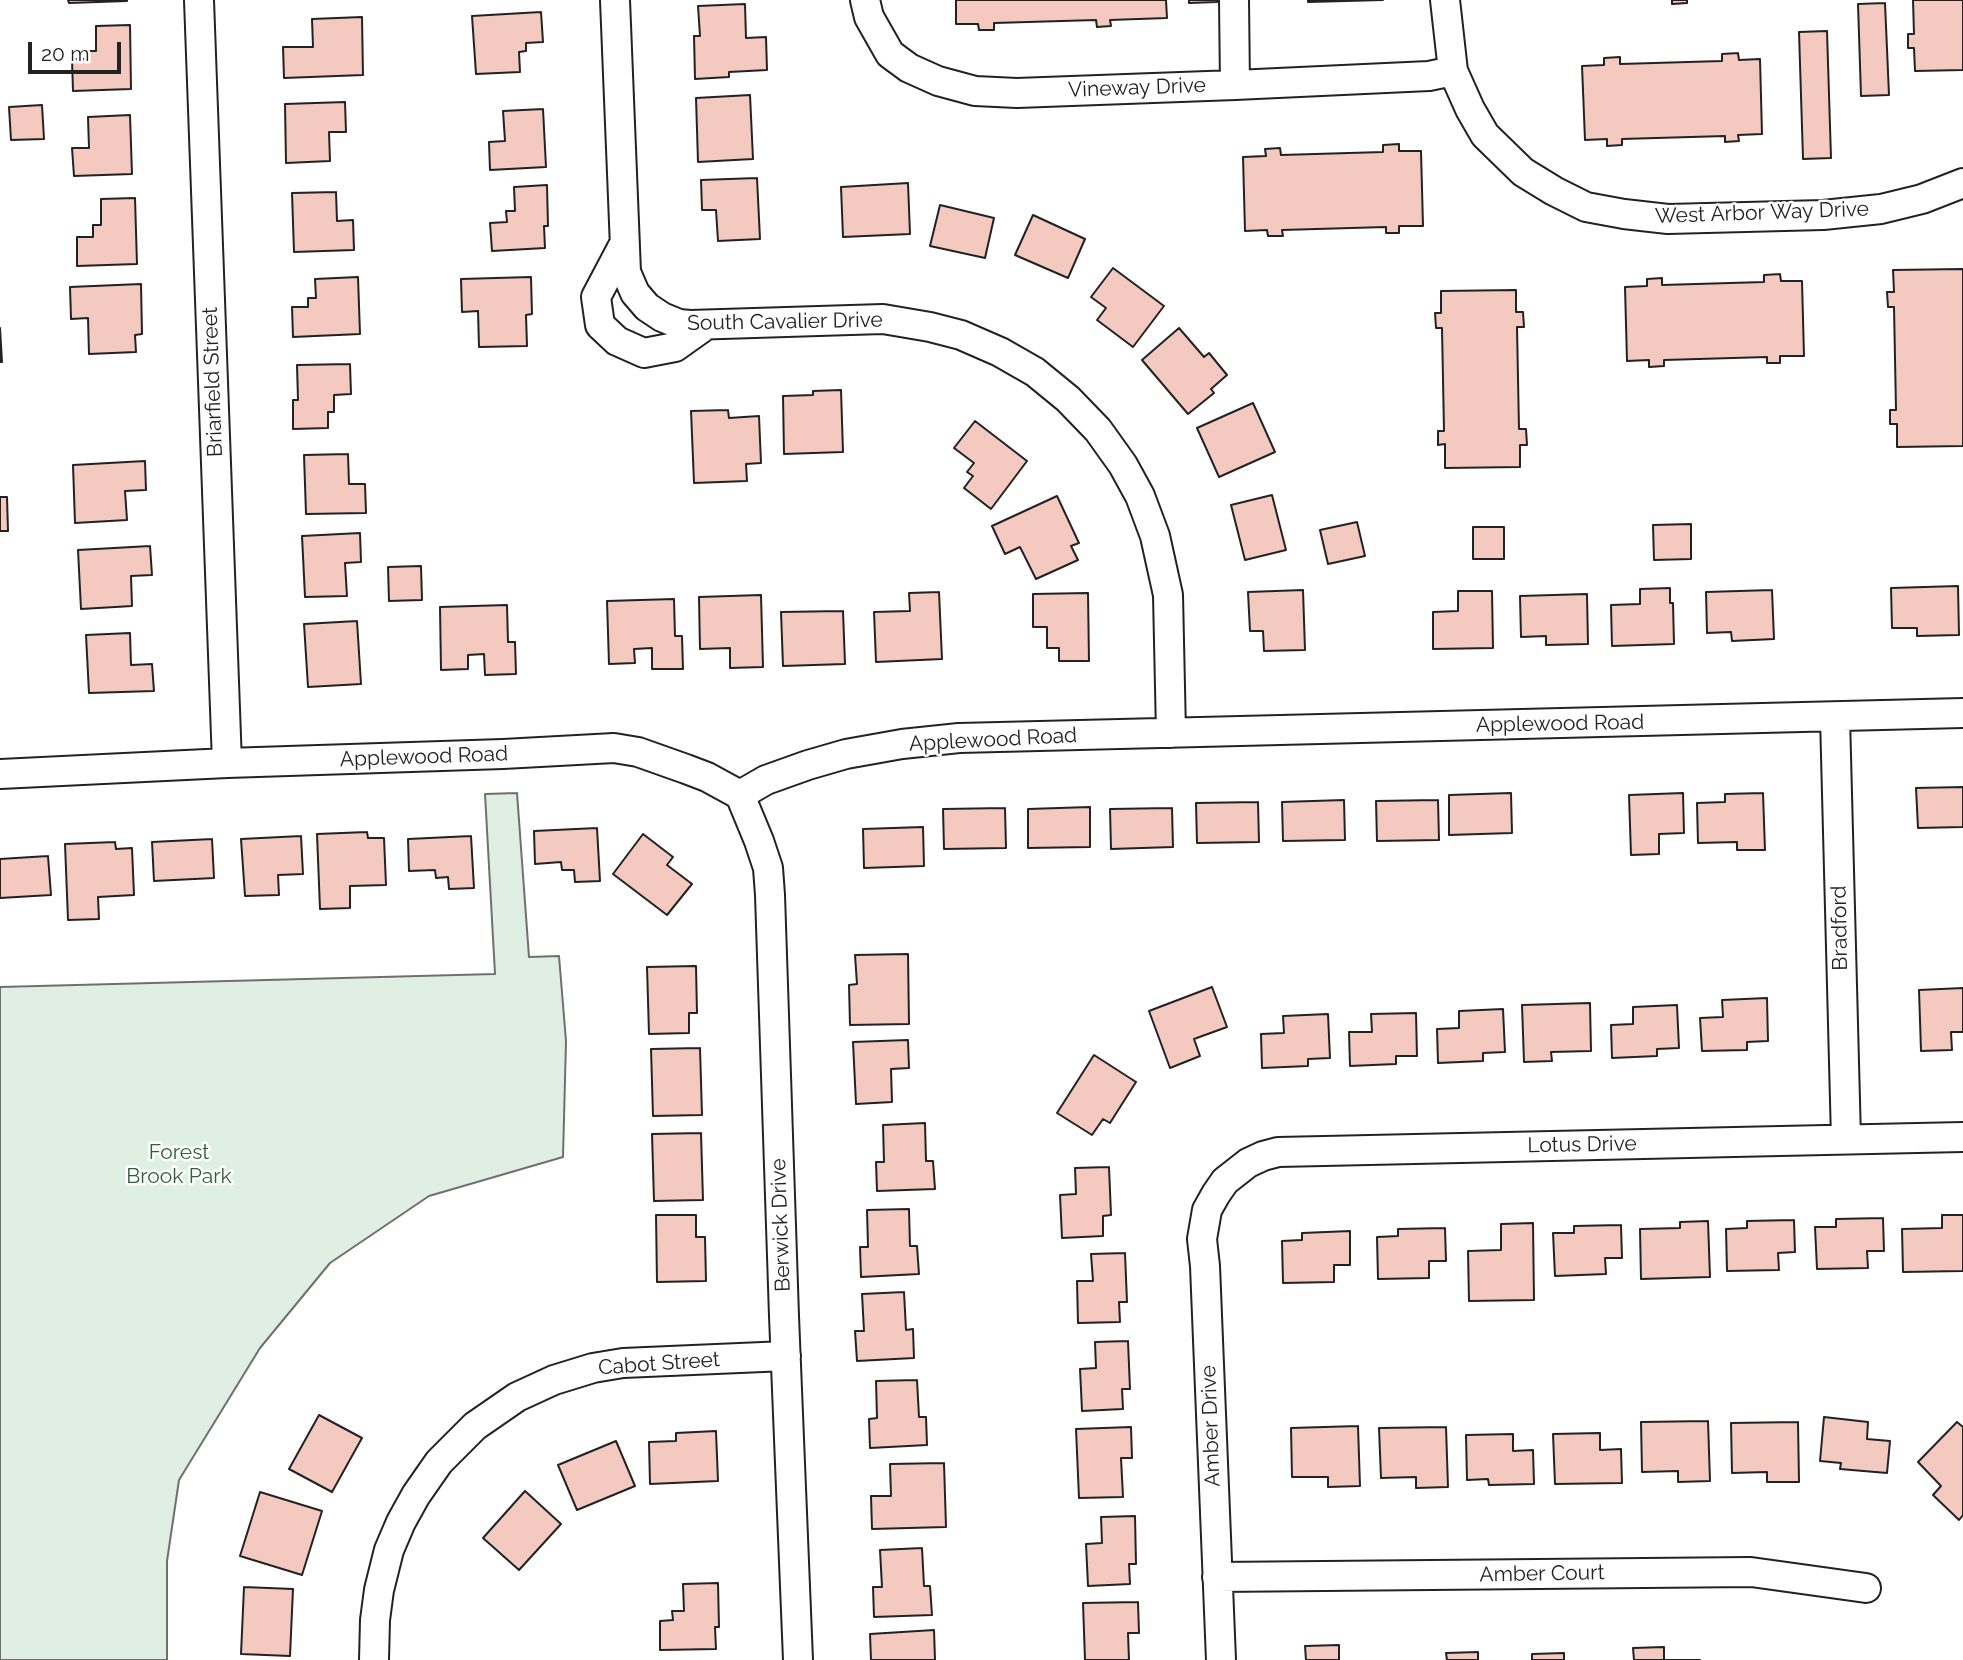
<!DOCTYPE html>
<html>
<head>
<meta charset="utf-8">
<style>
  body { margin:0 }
  #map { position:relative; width:1963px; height:1660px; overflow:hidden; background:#fff; font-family:Raleway,sans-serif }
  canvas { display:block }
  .scale { position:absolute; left:28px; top:42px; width:93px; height:32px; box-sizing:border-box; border:4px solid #222; border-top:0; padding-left:9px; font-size:21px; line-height:24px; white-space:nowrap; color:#222; -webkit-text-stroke:5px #fff; paint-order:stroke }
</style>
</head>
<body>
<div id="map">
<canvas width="1963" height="1660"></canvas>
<div class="scale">20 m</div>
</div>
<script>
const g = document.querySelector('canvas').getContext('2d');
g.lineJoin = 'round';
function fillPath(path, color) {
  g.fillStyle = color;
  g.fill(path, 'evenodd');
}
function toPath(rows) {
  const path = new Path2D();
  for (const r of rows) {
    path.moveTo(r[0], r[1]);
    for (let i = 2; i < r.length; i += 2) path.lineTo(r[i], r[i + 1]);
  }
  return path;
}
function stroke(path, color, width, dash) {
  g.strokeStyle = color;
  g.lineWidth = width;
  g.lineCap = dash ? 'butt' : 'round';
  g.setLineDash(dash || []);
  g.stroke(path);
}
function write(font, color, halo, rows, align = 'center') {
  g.font = font + ' Raleway,sans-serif';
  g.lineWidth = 5;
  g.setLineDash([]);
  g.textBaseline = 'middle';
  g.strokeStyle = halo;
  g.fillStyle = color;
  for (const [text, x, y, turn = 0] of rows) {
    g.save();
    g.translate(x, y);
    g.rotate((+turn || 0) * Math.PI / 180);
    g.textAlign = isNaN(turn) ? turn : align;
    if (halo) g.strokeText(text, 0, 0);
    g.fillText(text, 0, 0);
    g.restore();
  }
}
const green = toPath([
  [517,793,529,957,559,956,566,1041,563,1157,429,1196,330,1263,260,1348,179,1480,167,1561,167,1660,0,1660,0,987,495,974,485,794,517,793]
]);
fillPath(green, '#e0efe3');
stroke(green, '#6f6f6f', 2);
const building = toPath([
  [68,0,127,0,127,1,69,3,68,0],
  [956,0,1166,0,1167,18,1110,20,1111,26,1097,27,1096,20,994,23,994,30,979,30,978,24,956,24,956,0],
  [1189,0,1217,0,1217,2,1189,3,1189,0],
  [1308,0,1383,0,1308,2,1308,0],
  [1672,0,1687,0,1687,3,1672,4,1672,0],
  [1913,0,1963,0,1963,70,1915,71,1914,48,1908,48,1908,34,1914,34,1913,0],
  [1885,3,1889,95,1861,96,1858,4,1885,3],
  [745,4,746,38,766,37,767,70,729,72,729,77,695,79,694,36,700,36,698,6,745,4],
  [541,12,543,42,526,43,526,51,519,52,520,72,476,74,472,16,541,12],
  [362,17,363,75,284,78,283,47,313,47,312,19,362,17],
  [130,25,131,89,73,91,72,59,87,59,87,51,96,51,96,26,130,25],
  [1827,31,1831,158,1803,159,1799,32,1827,31],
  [1738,53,1739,60,1760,59,1762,134,1738,135,1739,141,1725,142,1725,136,1622,139,1622,145,1607,146,1607,139,1585,140,1582,66,1604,65,1604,58,1620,57,1620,64,1722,61,1722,54,1738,53],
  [750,95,753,159,698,162,696,98,750,95],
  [345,102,346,132,329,132,330,161,286,163,285,104,345,102],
  [42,105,44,139,11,140,9,107,42,105],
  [543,109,546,167,490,170,489,142,505,141,503,111,543,109],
  [130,115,132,174,74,176,72,148,89,148,88,117,130,115],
  [1399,144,1399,151,1421,151,1423,226,1399,226,1399,233,1386,233,1386,227,1282,230,1283,236,1268,236,1267,230,1245,231,1243,157,1266,156,1265,149,1280,148,1281,155,1383,152,1383,145,1399,144],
  [757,178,760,239,718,241,716,210,702,210,701,180,757,178],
  [908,183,910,234,843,237,841,187,908,183],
  [547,185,548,226,544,226,545,248,492,251,490,223,507,222,506,211,515,211,514,187,547,185],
  [336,192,337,221,353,220,354,250,294,252,292,193,336,192],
  [135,198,137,264,77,266,77,237,93,237,93,225,101,225,101,199,135,198],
  [940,205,994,218,985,258,930,246,940,205],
  [1033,215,1085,239,1068,278,1015,255,1033,215],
  [1113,268,1164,306,1133,347,1097,320,1106,308,1091,297,1113,268],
  [1963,269,1963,446,1897,447,1897,424,1890,424,1890,410,1896,410,1894,307,1888,307,1887,292,1894,292,1893,270,1963,269],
  [1780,274,1781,281,1802,281,1804,356,1780,356,1780,363,1767,363,1767,357,1664,360,1664,366,1649,367,1649,360,1627,361,1625,287,1647,286,1647,279,1662,278,1662,285,1764,282,1764,275,1780,274],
  [358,277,360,334,293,337,292,307,308,307,308,298,316,298,315,279,358,277],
  [531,277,532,314,526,315,527,346,479,347,478,311,462,312,461,279,531,277],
  [141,284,142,334,135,335,136,352,89,354,88,318,71,319,70,287,141,284],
  [1516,290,1516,312,1523,312,1524,327,1517,327,1519,429,1526,429,1527,445,1520,445,1520,467,1445,468,1445,444,1438,445,1438,431,1444,431,1442,328,1436,328,1435,313,1441,313,1441,291,1516,290],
  [0,328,2,362,0,362,0,328],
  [1179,328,1204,357,1209,353,1227,375,1211,389,1214,393,1188,414,1142,360,1179,328],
  [350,364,351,394,334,395,334,412,328,412,328,428,293,429,293,400,298,400,297,365,350,364],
  [841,390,843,452,784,454,783,396,813,395,813,391,841,390],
  [1253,403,1275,452,1219,477,1197,428,1253,403],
  [728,410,729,418,759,416,761,463,746,464,747,481,694,483,691,411,728,410],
  [975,421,1027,461,991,509,964,488,973,476,967,472,974,463,954,448,975,421],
  [348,454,349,484,365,484,366,513,306,514,304,455,348,454],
  [145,461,146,490,125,491,127,520,75,523,73,465,145,461],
  [1272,495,1286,550,1245,560,1231,505,1272,495],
  [1057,496,1079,543,1071,546,1078,560,1036,579,1020,547,1005,554,992,526,1057,496],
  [0,497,7,497,8,531,0,531,0,497],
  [1357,522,1365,556,1328,564,1320,530,1357,522],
  [1691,524,1691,559,1654,560,1653,525,1691,524],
  [1473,527,1504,527,1504,559,1473,559,1473,527],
  [360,533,361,562,345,563,347,596,305,597,302,536,360,533],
  [150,546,152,575,131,576,132,606,81,609,78,550,150,546],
  [421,566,422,600,389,601,388,567,421,566],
  [1958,586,1959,635,1917,636,1917,628,1892,628,1891,588,1958,586],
  [1670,588,1670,603,1673,603,1674,644,1612,646,1611,605,1640,604,1640,589,1670,588],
  [1303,590,1305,650,1264,651,1263,631,1250,631,1248,592,1303,590],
  [1772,590,1774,639,1732,641,1731,632,1707,633,1706,592,1772,590],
  [1458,591,1492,591,1493,648,1433,649,1433,612,1458,611,1458,591],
  [939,592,942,659,876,662,874,612,910,611,909,593,939,592],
  [1088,593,1089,661,1059,661,1059,648,1047,648,1047,627,1033,627,1033,594,1088,593],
  [1587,594,1588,644,1546,645,1546,636,1521,637,1520,596,1587,594],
  [761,595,763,667,730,668,730,648,700,649,699,597,761,595],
  [674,599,675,636,682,636,683,669,652,669,652,648,634,649,635,663,609,664,607,601,674,599],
  [507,605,508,642,515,642,516,674,485,675,484,654,468,655,468,669,441,670,440,607,507,605],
  [843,611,845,664,783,666,781,612,843,611],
  [357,621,361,684,308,687,304,624,357,621],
  [130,633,131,665,152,664,154,691,89,693,86,635,130,633],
  [1963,787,1963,827,1918,828,1916,788,1963,787],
  [1511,793,1512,833,1449,835,1449,795,1511,793],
  [1683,793,1684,833,1659,834,1659,854,1631,855,1629,795,1683,793],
  [1763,793,1765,850,1737,850,1737,842,1698,843,1697,803,1725,802,1725,794,1763,793],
  [1344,800,1345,840,1283,841,1282,802,1344,800],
  [1438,800,1439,840,1377,841,1376,801,1438,800],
  [1258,802,1259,842,1197,843,1196,803,1258,802],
  [1090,807,1090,847,1028,848,1028,809,1090,807],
  [1005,808,1006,848,944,849,943,809,1005,808],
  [1172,808,1173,847,1111,849,1110,809,1172,808],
  [923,827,924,866,864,868,863,829,923,827],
  [597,828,600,881,575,882,574,870,562,870,561,862,535,864,534,831,597,828],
  [367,832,368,838,384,838,386,885,350,886,350,908,320,909,317,834,367,832],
  [643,834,673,857,667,865,692,884,667,915,613,874,643,834],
  [301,836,303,874,278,875,279,895,245,896,241,839,301,836],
  [471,836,474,888,449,889,448,877,436,878,435,870,409,871,408,839,471,836],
  [212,839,214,878,154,881,152,842,212,839],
  [115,842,116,849,132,848,134,895,98,897,99,919,68,920,65,844,115,842],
  [48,856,51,895,0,898,0,859,48,856],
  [908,954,909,1024,850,1025,849,985,857,984,855,955,908,954],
  [696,966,697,1013,689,1013,689,1033,649,1034,647,967,696,966],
  [1212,987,1227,1027,1194,1039,1200,1056,1170,1068,1149,1011,1212,987],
  [1963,988,1963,1032,1951,1032,1952,1050,1921,1051,1919,990,1963,988],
  [1767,998,1768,1041,1747,1042,1747,1050,1702,1051,1700,1018,1723,1017,1722,1000,1767,998],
  [1590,1003,1591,1051,1551,1052,1552,1061,1524,1062,1522,1005,1590,1003],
  [1677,1005,1679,1048,1657,1049,1657,1056,1612,1058,1611,1025,1633,1024,1633,1007,1677,1005],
  [1503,1009,1505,1052,1483,1053,1483,1061,1438,1063,1437,1029,1459,1028,1459,1011,1503,1009],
  [1416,1013,1417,1056,1396,1056,1396,1064,1350,1066,1349,1032,1372,1032,1371,1014,1416,1013],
  [1328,1014,1330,1058,1308,1059,1308,1066,1262,1068,1261,1034,1284,1033,1283,1016,1328,1014],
  [908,1040,909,1068,891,1069,892,1102,856,1104,853,1042,908,1040],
  [700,1048,702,1115,653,1116,651,1049,700,1048],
  [1094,1055,1136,1082,1110,1123,1103,1119,1092,1135,1057,1113,1094,1055],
  [925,1123,926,1161,933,1161,935,1189,877,1191,876,1162,884,1162,883,1125,925,1123],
  [701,1133,703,1200,654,1201,652,1134,701,1133],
  [1109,1167,1111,1215,1103,1216,1103,1236,1062,1238,1060,1195,1076,1194,1075,1168,1109,1167],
  [909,1209,910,1246,917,1246,919,1274,861,1277,860,1247,868,1247,867,1210,909,1209],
  [656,1215,696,1215,696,1237,705,1237,706,1281,657,1282,656,1215],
  [1942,1215,1963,1215,1963,1271,1903,1272,1902,1229,1942,1228,1942,1215],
  [1883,1218,1884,1251,1867,1251,1868,1268,1817,1269,1815,1227,1836,1227,1836,1219,1883,1218],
  [1794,1220,1795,1252,1778,1253,1779,1270,1727,1271,1726,1229,1747,1228,1747,1221,1794,1220],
  [1708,1221,1710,1277,1641,1279,1640,1229,1680,1228,1680,1222,1708,1221],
  [1533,1223,1534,1300,1469,1301,1468,1251,1501,1250,1501,1224,1533,1223],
  [1621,1225,1622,1258,1605,1258,1606,1274,1555,1276,1553,1233,1574,1233,1574,1226,1621,1225],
  [1445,1228,1446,1261,1429,1261,1429,1278,1378,1279,1377,1237,1398,1236,1398,1229,1445,1228],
  [1350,1231,1350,1265,1334,1265,1334,1282,1283,1283,1282,1241,1302,1240,1302,1233,1350,1231],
  [1125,1253,1127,1302,1119,1302,1120,1322,1078,1323,1077,1281,1093,1281,1091,1254,1125,1253],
  [904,1292,906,1330,913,1329,914,1358,857,1361,855,1331,864,1331,862,1294,904,1292],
  [1128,1341,1130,1389,1122,1389,1123,1409,1082,1411,1080,1369,1096,1368,1095,1342,1128,1341],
  [917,1380,919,1417,926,1417,927,1445,870,1448,869,1419,877,1418,876,1381,917,1380],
  [319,1415,362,1438,332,1492,289,1469,319,1415],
  [1824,1417,1868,1422,1867,1439,1890,1441,1887,1473,1840,1469,1841,1463,1820,1461,1824,1417],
  [1708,1421,1710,1481,1678,1482,1678,1471,1642,1472,1641,1422,1708,1421],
  [1798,1422,1799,1482,1767,1482,1767,1472,1732,1473,1731,1423,1798,1422],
  [1957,1422,1963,1427,1963,1515,1959,1520,1933,1495,1941,1486,1918,1462,1957,1422],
  [1358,1426,1360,1486,1328,1487,1328,1477,1292,1477,1291,1428,1358,1426],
  [1131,1427,1132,1458,1121,1458,1123,1497,1079,1498,1076,1429,1131,1427],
  [1446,1427,1448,1487,1416,1488,1416,1477,1381,1478,1379,1428,1446,1427],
  [716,1431,718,1481,650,1484,649,1442,676,1441,676,1433,716,1431],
  [1600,1433,1600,1450,1621,1449,1622,1483,1555,1484,1553,1434,1600,1433],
  [1513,1434,1513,1451,1533,1450,1534,1484,1489,1485,1488,1479,1467,1480,1466,1435,1513,1434],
  [616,1441,635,1486,577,1510,558,1465,616,1441],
  [944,1463,946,1527,872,1529,871,1496,891,1496,890,1464,944,1463],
  [525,1491,561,1524,519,1570,483,1538,525,1491],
  [260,1492,322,1511,302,1575,240,1556,260,1492],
  [1135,1516,1136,1564,1129,1564,1130,1584,1088,1586,1086,1544,1102,1543,1101,1517,1135,1516],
  [922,1548,924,1586,930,1586,932,1615,874,1617,873,1587,882,1587,880,1550,922,1548],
  [718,1583,719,1627,715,1627,716,1649,660,1650,660,1621,673,1620,672,1611,684,1611,683,1584,718,1583],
  [244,1587,293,1589,290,1656,241,1654,244,1587],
  [1138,1602,1139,1633,1128,1633,1129,1660,1085,1660,1083,1603,1138,1602],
  [934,1630,935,1660,871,1660,870,1634,934,1630],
  [1339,1645,1339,1660,1306,1660,1305,1646,1339,1645],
  [1664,1647,1664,1660,1700,1660,1634,1660,1633,1648,1664,1647],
  [1478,1652,1478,1660,1447,1660,1446,1653,1478,1652],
  [1564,1653,1564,1660,1532,1660,1532,1654,1564,1653]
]);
fillPath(building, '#f3c9c0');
stroke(building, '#222', 2);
const street = toPath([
  [199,0,227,763],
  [615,0,626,272,635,293,647,307,662,317,679,324,690,325,883,319,930,327,961,335,1000,352,1035,372,1068,399,1098,430,1123,465,1140,496,1155,536,1168,595,1171,733],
  [865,0,869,17,890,54,909,68,938,81,975,91,1017,93,1235,85,1429,76,1453,71],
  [1234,0,1235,85],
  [1445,0,1453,71,1470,109,1485,135,1523,172,1554,191,1586,207,1624,214,1668,219,1823,215,1881,209,1922,199,1963,183],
  [624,244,596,297,600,325,617,341,644,353,675,347,706,325],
  [1835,717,1846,1139],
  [0,774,227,763,503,754,614,748,638,752,686,769,707,777,740,795,766,780,808,765,846,754,902,744,959,738,1963,713],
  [740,795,759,841,768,868,770,895,784,1316,798,1660],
  [1217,1577,1751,1572,1866,1588],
  [374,1660,375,1620,379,1590,389,1550,401,1522,416,1495,439,1462,475,1426,517,1397,554,1380,593,1368,623,1363,786,1356],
  [1221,1660,1205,1266,1202,1239,1207,1210,1216,1194,1225,1181,1248,1163,1263,1156,1278,1152,1963,1137]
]);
stroke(street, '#222', 32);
stroke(street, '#fff', 28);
write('21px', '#222', '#fff', [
  ["Vineway Drive",1137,88,-2],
  ["West Arbor Way Drive",1762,213,-2],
  ["South Cavalier Drive",785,322,-1],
  ["Briarfield Street",213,382,-92],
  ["Applewood Road",1560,724,-1],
  ["Applewood Road",993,740,-3],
  ["Applewood Road",424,757,-2],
  ["Bradford",1840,928,-91],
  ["Lotus Drive",1582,1145,-1],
  ["Berwick Drive",781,1225,-92],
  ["Cabot Street",659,1364,-4],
  ["Amber Drive",1211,1426,-92],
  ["Amber Court",1542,1574,-1]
]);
write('21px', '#2f5e38', '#fff', [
  ["Forest",179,1153],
  ["Brook Park",179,1177]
]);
</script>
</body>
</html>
